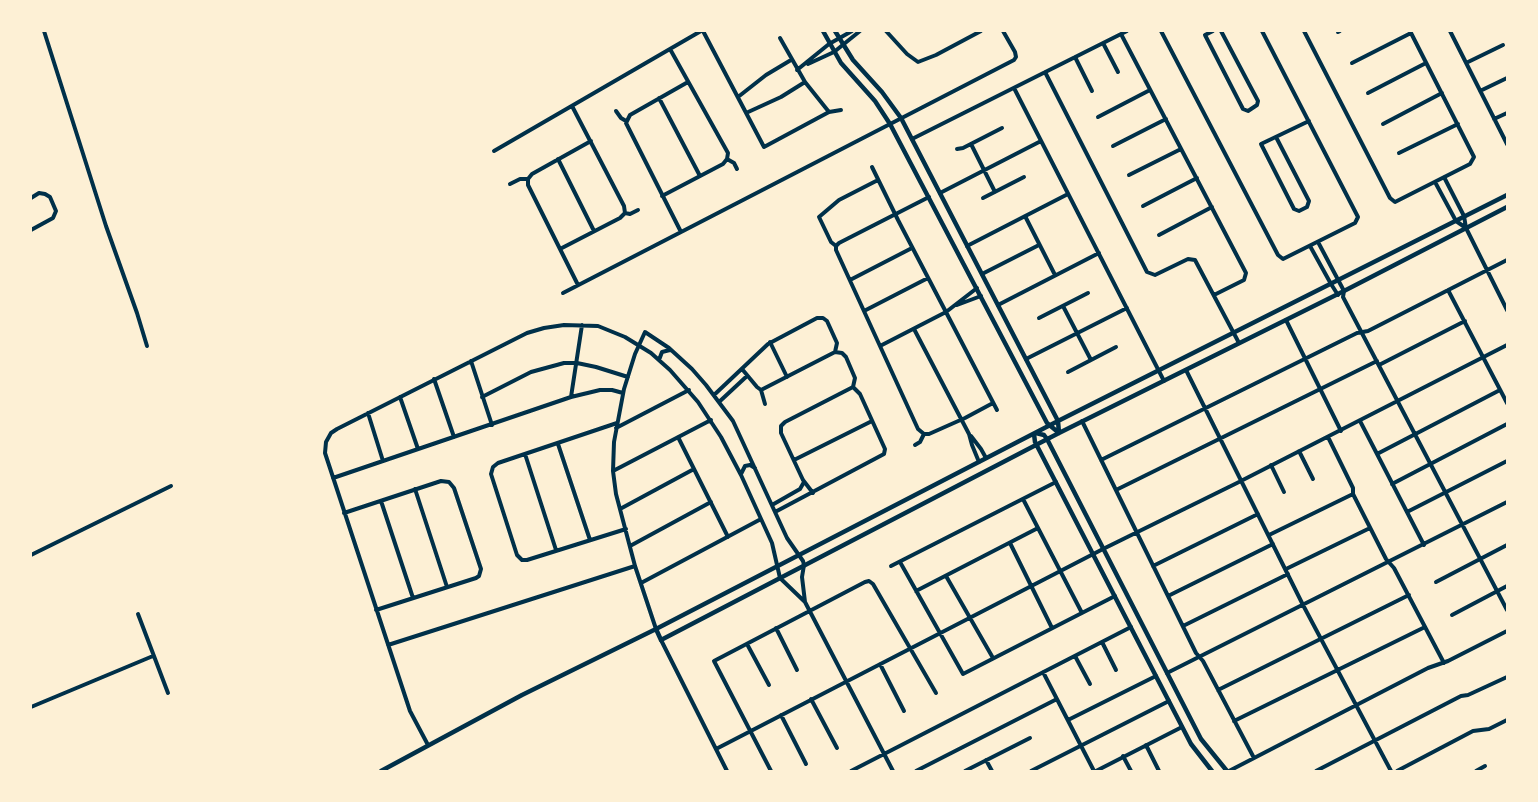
<!DOCTYPE html>
<html>
<head>
<meta charset="utf-8">
<style>
  body { margin:0 }
  #map { position:relative; width:1538px; height:802px; overflow:hidden; background:#fdf0d5; font-family:Raleway,sans-serif }
  canvas { display:block }
  .frame { position:absolute; inset:0; border:32px solid #fdf0d5; pointer-events:none }
</style>
</head>
<body>
<div id="map">
<canvas width="1538" height="802"></canvas>
<div class="frame"></div>
</div>
<script>
const g = document.querySelector('canvas').getContext('2d');
g.lineJoin = 'round';
function toPath(rows) {
  const path = new Path2D();
  for (const r of rows) {
    path.moveTo(r[0], r[1]);
    for (let i = 2; i < r.length; i += 2) path.lineTo(r[i], r[i + 1]);
  }
  return path;
}
function stroke(path, color, width, dash) {
  g.strokeStyle = color;
  g.lineWidth = width;
  g.lineCap = dash ? 'butt' : 'round';
  g.setLineDash(dash || []);
  g.stroke(path);
}
stroke(toPath([
  [44,31,106,226,137,313,147,346],
  [703,31,764,147,829,112,841,110],
  [886,31,907,54,918,62,936,55,981,31],
  [1161,31,1278,255,1283,259,1355,223,1358,217,1262,31],
  [1213,31,1205,35,1243,109,1248,111,1257,105,1258,101,1221,31],
  [1304,31,1390,198,1395,202,1470,164,1474,157,1410,31],
  [1450,31,1507,144],
  [1338,32,1340,31],
  [1121,34,1246,273,1244,280,1214,295],
  [780,38,805,82,829,112],
  [1103,43,1118,72],
  [670,49,728,153,727,159],
  [1075,57,1092,91],
  [1352,63,1411,33],
  [1466,63,1503,45],
  [808,64,834,52,860,31],
  [797,70,829,44,852,31],
  [1045,72,1147,272,1155,275,1188,259,1195,260,1239,343],
  [1014,88,1164,381],
  [1480,91,1507,78],
  [1368,93,1426,63],
  [738,97,766,75,791,60],
  [659,98,700,176],
  [572,106,624,206,625,213],
  [616,111,621,118,626,121],
  [746,113,781,97,805,82],
  [1098,117,1150,90],
  [1494,119,1507,113],
  [1383,124,1442,93],
  [1276,137,1309,201,1307,207,1299,211,1294,209,1261,144,1309,121],
  [912,139,1127,31],
  [971,144,995,192],
  [1113,146,1166,119],
  [957,149,963,148,1002,128],
  [494,151,701,31],
  [1399,153,1458,124],
  [558,159,594,231],
  [727,159,734,163,737,169],
  [872,167,898,220,997,410],
  [1129,175,1181,149],
  [1444,177,1464,216,1466,228,1507,310],
  [528,179,528,185,578,285],
  [528,179,532,174,591,141],
  [878,180,839,200,819,217,831,242,836,246,836,250,918,429,924,434],
  [1435,182,1456,221,1466,228],
  [510,184,520,179,528,179],
  [940,193,1041,141],
  [662,196,723,164,727,159],
  [31,198,39,193,45,194,50,197,56,211,53,218,31,230],
  [983,198,1024,177],
  [1143,206,1197,178],
  [625,213,630,214,638,210],
  [1025,216,1055,275],
  [681,232,626,123,630,115,688,82],
  [1159,235,1212,207],
  [1318,242,1344,291,1343,297,1507,610],
  [836,246,839,243,929,197],
  [967,246,1068,194],
  [1310,246,1331,284,1338,295],
  [560,249,620,218,625,213],
  [982,274,1039,245],
  [850,280,912,248],
  [1448,290,1507,403],
  [563,293,1014,60,1016,57,1015,52,1003,31],
  [957,305,981,296],
  [998,305,1099,253],
  [1063,306,1091,360],
  [864,311,928,278],
  [1039,318,1088,293],
  [1286,320,1341,431],
  [914,329,969,434,972,445,979,462],
  [770,342,787,377],
  [880,346,946,312,977,288],
  [835,352,842,353,846,357,855,378,853,387],
  [1026,359,1127,308],
  [659,360,662,352,670,350],
  [471,361,492,425],
  [1379,365,1465,321],
  [742,369,757,387,761,390,765,404],
  [1186,370,1303,605,1391,771],
  [1068,372,1116,347],
  [434,379,454,437],
  [761,390,835,352],
  [714,395,768,344,817,318,823,318,827,321,837,343,835,352],
  [400,397,418,449],
  [482,397,531,372,564,363,577,363,596,367,628,377],
  [571,397,582,325],
  [719,402,747,376],
  [368,413,383,461],
  [1082,421,1196,653,1203,661,1254,758],
  [1360,421,1424,545],
  [617,423,498,463,493,467,491,474,517,555,522,560,527,560,626,529],
  [616,428,689,390],
  [924,434,929,434,965,418,993,403],
  [971,436,981,449,986,458],
  [678,437,728,537],
  [1328,437,1353,488,1353,494,1386,559,1394,568,1444,663],
  [558,444,590,540],
  [915,445,920,442,924,434],
  [1299,451,1313,479],
  [525,454,556,550],
  [1377,454,1500,390],
  [794,460,872,421],
  [1101,460,1357,333,1368,331,1507,260],
  [1271,465,1284,492],
  [613,471,711,420],
  [741,474,745,466,750,465,755,468],
  [333,478,571,397,600,390,612,390,623,393],
  [1392,484,1507,424],
  [415,489,447,587],
  [1116,490,1377,361],
  [813,493,803,480,781,433,781,426,785,422,853,387],
  [1023,499,1082,613],
  [381,501,413,598],
  [772,505,800,489,804,482],
  [620,509,694,469],
  [775,512,884,454,885,449,860,394,853,387],
  [1407,512,1507,461],
  [344,513,441,481,449,482,454,488,481,569,479,576,476,578,376,610],
  [1269,535,1353,494],
  [1010,543,1052,628],
  [630,546,711,502],
  [31,555,171,486],
  [900,562,963,674,1115,596],
  [891,566,1056,482],
  [1153,566,1258,514],
  [1286,569,1370,528],
  [946,576,993,658],
  [1436,582,1507,545],
  [641,583,761,519],
  [916,591,1038,528],
  [1168,596,1273,544],
  [138,614,168,693],
  [1452,615,1507,586],
  [1183,626,1288,574],
  [776,628,797,670],
  [656,629,635,566,616,494,613,471,614,442,624,389,635,354,645,332,669,348,692,369,706,385,733,421,787,538,803,561,804,565,802,577,805,602,893,771],
  [661,640,727,771],
  [1102,642,1116,670],
  [747,644,769,685],
  [388,645,635,566],
  [1075,656,1090,684],
  [880,664,904,711],
  [1043,672,1094,771],
  [1167,673,1507,502],
  [1218,690,1409,595],
  [811,699,837,748],
  [31,707,153,656],
  [781,715,806,764],
  [1068,720,1156,676],
  [1234,721,1425,627],
  [428,745,410,711,325,453,326,442,331,433,337,429,527,333,544,328,564,325,598,326,625,337,651,353,670,370,698,402,721,437,741,475,772,543,780,578,805,602],
  [1146,745,1159,771],
  [716,749,1103,549,1237,483,1507,345],
  [1123,756,1131,771],
  [986,760,992,771],
  [771,771,714,661,865,582,869,581,873,584,936,693],
  [851,771,1131,627],
  [916,771,1057,699],
  [965,771,1030,738],
  [1031,771,1169,701],
  [1096,771,1182,727],
  [1229,771,1428,668,1448,661,1507,631],
  [1316,771,1461,696,1468,695,1507,677],
  [1397,771,1473,731,1489,729,1507,720],
  [1476,771,1485,766]
]), '#003049', 4);
stroke(toPath([
  [823,31,841,63,875,101,890,124,1047,423,1059,433],
  [835,31,853,60,882,92,901,118,1058,421,1059,433],
  [1036,433,1044,435,1047,439,1201,739,1227,771],
  [1034,434,1035,442,1191,744,1212,771],
  [656,629,661,640,1059,433,1344,291,1507,207],
  [381,771,522,695,656,629,1058,421,1507,195]
]), '#003049', 4.5);
</script>
</body>
</html>
